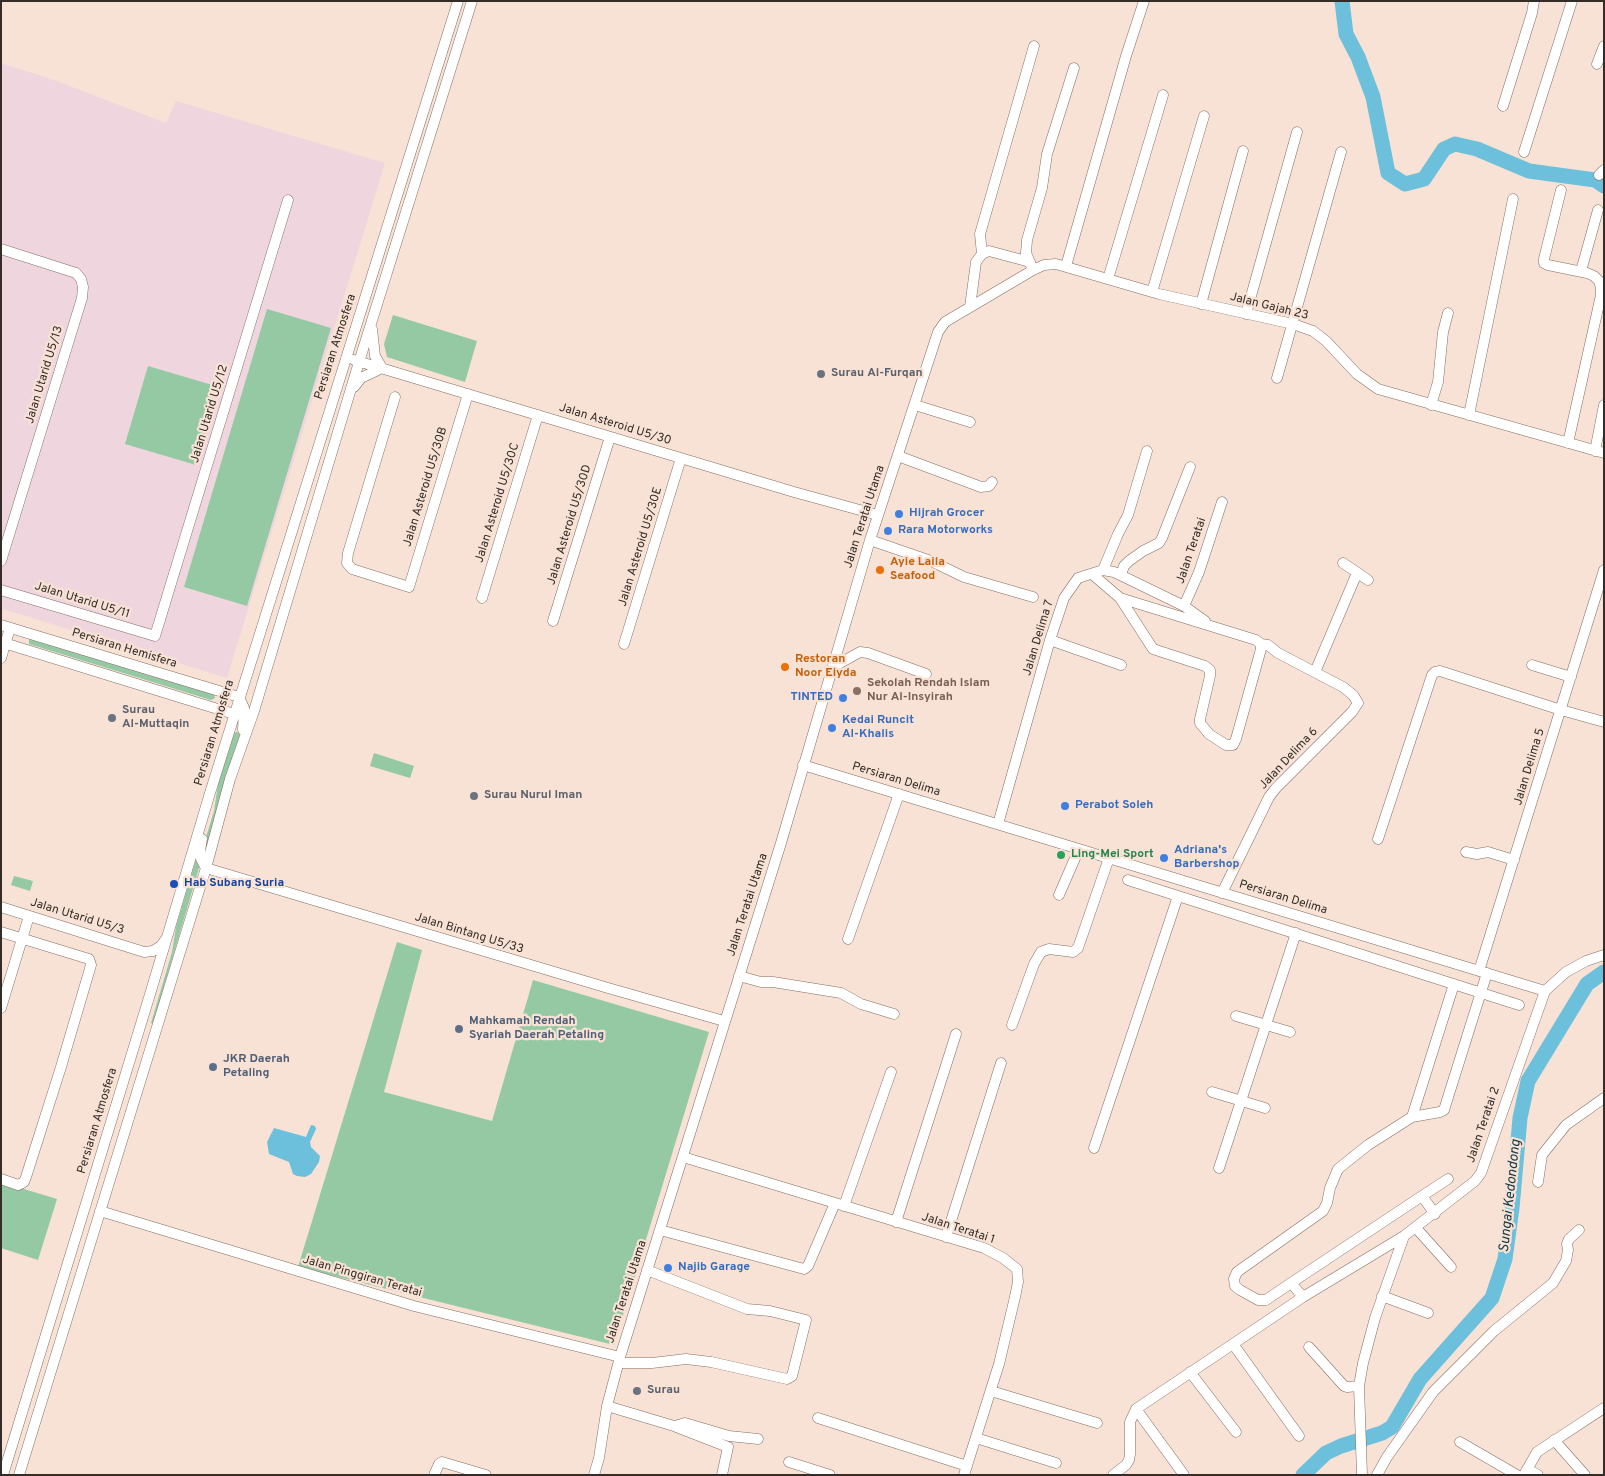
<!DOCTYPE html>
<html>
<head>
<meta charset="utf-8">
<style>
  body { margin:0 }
  #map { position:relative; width:1605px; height:1476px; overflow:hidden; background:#f8e2d5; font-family:Overpass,sans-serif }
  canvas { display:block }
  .frame { position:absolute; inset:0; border:2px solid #342c27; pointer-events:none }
</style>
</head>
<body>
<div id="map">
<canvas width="1605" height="1476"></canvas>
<div class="frame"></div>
</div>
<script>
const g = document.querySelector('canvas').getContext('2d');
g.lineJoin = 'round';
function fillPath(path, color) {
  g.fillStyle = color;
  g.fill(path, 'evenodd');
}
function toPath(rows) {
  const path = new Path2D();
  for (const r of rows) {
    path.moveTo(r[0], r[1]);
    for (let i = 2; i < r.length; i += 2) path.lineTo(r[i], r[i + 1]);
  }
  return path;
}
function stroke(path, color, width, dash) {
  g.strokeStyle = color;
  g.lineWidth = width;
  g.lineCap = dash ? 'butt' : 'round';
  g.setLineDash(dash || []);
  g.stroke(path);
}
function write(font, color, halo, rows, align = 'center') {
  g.font = font + ' Overpass,sans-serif';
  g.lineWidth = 4.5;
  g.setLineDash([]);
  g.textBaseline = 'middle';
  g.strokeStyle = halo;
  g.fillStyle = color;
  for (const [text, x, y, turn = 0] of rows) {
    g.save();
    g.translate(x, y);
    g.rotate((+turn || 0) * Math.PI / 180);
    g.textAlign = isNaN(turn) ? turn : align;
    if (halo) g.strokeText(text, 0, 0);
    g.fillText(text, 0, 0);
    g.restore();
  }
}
fillPath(toPath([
  [1,63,54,80,166,123,176,101,385,163,227,678,3,609,1,615]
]), '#efd6de');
fillPath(toPath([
  [267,309,331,328,247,606,184,587],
  [393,315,477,341,465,382,387,357,384,344],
  [148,366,219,387,196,465,125,444],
  [29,638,214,694,215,698,211,700,29,644],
  [237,732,240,735,205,853,203,847,214,811,218,784,233,733],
  [374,753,414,766,410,778,370,766],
  [197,856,201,861,153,1024,151,1023,172,952,176,927],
  [14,876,33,881,30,891,11,885],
  [397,942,422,950,384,1092,492,1121,533,980,709,1032,614,1345,298,1267],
  [1,1182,57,1199,38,1260,1,1248]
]), '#94c9a3');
fillPath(toPath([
  [311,1125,315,1126,316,1129,310,1142,311,1147,320,1156,319,1162,311,1174,305,1177,297,1176,293,1174,289,1162,269,1154,267,1142,274,1128,306,1137]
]), '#6dc0db');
stroke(toPath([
  [1342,1,1346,34,1358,57,1373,97,1388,173,1405,184,1424,179,1444,149,1455,144,1477,149,1529,171,1595,180,1604,186],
  [1303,1475,1326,1453,1341,1446,1382,1433,1392,1427,1420,1379,1492,1298,1505,1259,1512,1208,1520,1118,1528,1081,1587,984,1604,972]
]), '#6dc0db', 15);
const minor = toPath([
  [1597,64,1604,46],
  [1503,106,1532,13,1534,1],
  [1524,152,1572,1],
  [1599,175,1604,170],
  [1561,190,1544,259,1544,263,1548,265,1587,273,1594,276,1599,281,1601,288,1601,295,1568,443],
  [1,249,76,273,81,279,83,287,82,298,1,561],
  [982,254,980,234,1034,46],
  [1066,266,1126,56,1144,1],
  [1033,270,1026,253,1027,240,1042,188,1047,154,1074,68],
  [1581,271,1598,210],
  [1108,279,1163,95],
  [1152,292,1204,116],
  [1201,304,1243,151],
  [970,307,976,262,982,254,989,251,1030,262],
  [1246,314,1297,132],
  [354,360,794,492,878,515],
  [1277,378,1341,152],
  [354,387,361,378,382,368,375,356,372,329],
  [395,397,348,553,347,563,352,569,409,587,468,394],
  [915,405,970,422],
  [1431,405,1438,382,1443,332,1448,313],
  [1469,415,1513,199],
  [1595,451,1604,405],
  [898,456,981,487,989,486,992,482],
  [870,540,931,561,964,577,1033,597],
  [1343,563,1368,580],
  [1103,570,1118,534,1128,515,1147,451],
  [1092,574,1120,598,1153,649,1205,666,1210,670,1210,676,1200,719,1200,723,1209,734,1226,745,1233,745,1236,739,1261,649,1261,644,1256,640,1120,598],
  [1121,575,1124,566,1129,561,1143,551,1159,543,1162,538,1190,467],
  [1,590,155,636,288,200],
  [482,598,538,415],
  [1184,606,1199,572,1222,502],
  [553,621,610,437],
  [1,625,239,697,244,708,243,730],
  [1050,640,1121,665],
  [1,642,234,714],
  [624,644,681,458],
  [1,658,10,628],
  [1532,665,1571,677],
  [833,667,860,652,868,653,926,674],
  [1315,672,1357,573],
  [803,765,1545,991],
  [998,824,1050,640,1064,598,1078,578,1103,570,1114,572,1184,606,1205,621],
  [202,839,200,851,201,859,206,868,608,988,724,1021],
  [1378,839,1432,675,1435,672,1440,671,1561,710,1604,722],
  [1466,852,1477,854,1488,852,1514,860],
  [1128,880,1519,1005],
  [1222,893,1269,797,1276,788,1352,712,1358,703,1353,695,1343,687,1278,653,1268,645,1261,644],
  [1059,895,1079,849],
  [1,907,144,952,153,951,161,946,165,940],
  [1,932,89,959,91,965,61,1067,26,1177,24,1182,18,1185,1,1179],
  [848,939,899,794],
  [1479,971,1604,570],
  [739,976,761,982,773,982,841,993,861,1004,894,1014],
  [1,1008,29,916],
  [1236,1016,1290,1032],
  [1012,1025,1034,964,1041,952,1049,949,1073,952,1078,948,1109,858],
  [1212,1092,1265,1108],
  [1412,1117,1454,984],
  [1094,1148,1178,896],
  [683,1157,984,1248,1003,1258,1017,1269,1018,1282,1015,1297,999,1364,964,1475],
  [1219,1168,1296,933],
  [1538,1182,1542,1155,1566,1125,1604,1098],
  [1422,1196,1448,1179],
  [844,1206,891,1072],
  [100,1211,414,1306,620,1357],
  [896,1222,956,1034],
  [1416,1228,1451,1267],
  [660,1230,804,1269,808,1266,835,1203],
  [946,1237,1001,1063],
  [1291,1283,1422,1196,1435,1214],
  [1382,1296,1428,1313],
  [1303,1297,1291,1283,1266,1300,1258,1300,1240,1290,1235,1286,1234,1279,1237,1272,1323,1211,1327,1203,1330,1188,1338,1169,1368,1145,1412,1117,1440,1112,1444,1110,1487,973],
  [1233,1344,1299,1436],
  [1309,1347,1344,1386,1347,1387,1359,1386],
  [619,1363,652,1363,686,1359,711,1362,787,1379,792,1376,806,1320,770,1311,747,1309,647,1270],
  [1190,1372,1236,1432],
  [991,1391,1097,1423],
  [607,1406,674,1426,728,1447,722,1475],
  [1136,1409,1184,1475],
  [818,1418,967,1466],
  [675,1426,685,1423,729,1436,758,1439],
  [976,1438,1056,1463],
  [1554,1440,1585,1475],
  [1460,1442,1517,1475],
  [789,1462,830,1475],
  [1527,1469,1538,1475],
  [3,1475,151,991,210,793,458,1],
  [19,1475,206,868,230,779,254,711,359,362,472,1],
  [434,1475,439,1464,442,1462,486,1475],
  [594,1475,599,1458,607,1406,620,1357,781,843,870,540,938,332,945,322,1033,270,1044,265,1056,264,1159,294,1293,324,1313,331,1326,341,1357,374,1378,389,1604,453],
  [1113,1475,1126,1465,1129,1460,1130,1454,1130,1422,1136,1409,1303,1297,1404,1236,1475,1181,1481,1173,1545,991,1566,972,1586,961,1604,955],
  [1362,1475,1359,1386,1363,1363,1375,1318,1404,1236],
  [1377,1475,1387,1457,1433,1392,1494,1331,1553,1283,1566,1261,1568,1250,1567,1244,1569,1239,1579,1230],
  [1524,1475,1537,1452,1604,1408]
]);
stroke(minor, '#816e62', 11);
stroke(minor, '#fff', 10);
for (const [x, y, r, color] of [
  [821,374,5,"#6b7280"],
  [899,514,5,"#3f7fe0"],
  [888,531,5,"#3f7fe0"],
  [880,570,5,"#e8710a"],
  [785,667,5,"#e8710a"],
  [857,691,5,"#8d6e63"],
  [843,698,5,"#3f7fe0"],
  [112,718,5,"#6b7280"],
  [832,728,5,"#3f7fe0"],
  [474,796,5,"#6b7280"],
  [1065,806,5,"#3f7fe0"],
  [1061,855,5,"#2e9e5b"],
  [1164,858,5,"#3f7fe0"],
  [174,884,5,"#1a4fb4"],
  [459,1029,5,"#5c6f8a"],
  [213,1067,5,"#5c6f8a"],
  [668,1268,5,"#3f7fe0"],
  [637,1391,5,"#6b7280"]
]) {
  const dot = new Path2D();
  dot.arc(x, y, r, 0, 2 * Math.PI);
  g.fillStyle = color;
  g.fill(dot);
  stroke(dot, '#f8e2d5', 2);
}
write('12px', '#342c27', '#f8e2d5', [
  ["Jalan Gajah 23",1269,307,14],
  ["Persiaran Atmosfera",336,347,-72],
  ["Jalan Utarid U5/13",45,375,-73],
  ["Jalan Utarid U5/12",210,414,-73],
  ["Jalan Asteroid U5/30",615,425,17],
  ["Jalan Asteroid U5/30B",426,487,-73],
  ["Jalan Asteroid U5/30C",498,503,-73],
  ["Jalan Teratai Utama",865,517,-72],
  ["Jalan Asteroid U5/30D",570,525,-73],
  ["Jalan Asteroid U5/30E",641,547,-73],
  ["Jalan Teratai",1192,551,-71],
  ["Jalan Utarid U5/11",82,601,17],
  ["Jalan Delima 7",1039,638,-73],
  ["Persiaran Hemisfera",124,649,17],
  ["Persiaran Atmosfera",215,733,-73],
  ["Jalan Delima 6",1289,759,-47],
  ["Jalan Delima 5",1530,767,-73],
  ["Persiaran Delima",896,780,17],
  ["Persiaran Delima",1283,898,17],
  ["Jalan Teratai Utama",748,905,-72],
  ["Jalan Utarid U5/3",77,917,17],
  ["Jalan Bintang U5/33",469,934,17],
  ["Persiaran Atmosfera",98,1121,-73],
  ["Jalan Teratai 2",1484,1125,-71],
  ["Jalan Teratai 1",958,1229,18],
  ["Jalan Pinggiran Teratai",362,1277,16],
  ["Jalan Teratai Utama",627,1292,-72]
]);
write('bold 12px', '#5b616d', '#f8e2d5', [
  ["Surau Al-Furqan",831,374],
  ["Surau",122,711],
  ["Al-Muttaqin",122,725],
  ["Surau Nurul Iman",484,796],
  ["Surau",647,1391]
], 'left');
write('bold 12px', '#366cbe', '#f8e2d5', [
  ["Hijrah Grocer",909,514],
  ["Rara Motorworks",898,531],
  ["TINTED",833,698,"right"],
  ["Kedai Runcit",842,721],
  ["Al-Khalis",842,735],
  ["Perabot Soleh",1075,806],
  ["Adriana's",1174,851],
  ["Barbershop",1174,865],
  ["Najib Garage",678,1268]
], 'left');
write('bold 12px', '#c56008', '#f8e2d5', [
  ["Ayie Laila",890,563],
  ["Seafood",890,577],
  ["Restoran",795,660],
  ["Noor Eiyda",795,674]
], 'left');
write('bold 12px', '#785e54', '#f8e2d5', [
  ["Sekolah Rendah Islam",867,684],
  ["Nur Al-Insyirah",867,698]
], 'left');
write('bold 12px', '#27864d', '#f8e2d5', [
  ["Ling-Mei Sport",1071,855]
], 'left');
write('bold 12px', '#164399', '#f8e2d5', [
  ["Hab Subang Suria",184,884]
], 'left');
write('bold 12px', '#4e5e75', '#f8e2d5', [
  ["Mahkamah Rendah",469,1022],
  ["Syariah Daerah Petaling",469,1036],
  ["JKR Daerah",223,1060],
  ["Petaling",223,1074]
], 'left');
write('italic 14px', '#123945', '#f8e2d5', [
  ["Sungai Kedondong",1511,1196,-84]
]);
</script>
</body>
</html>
